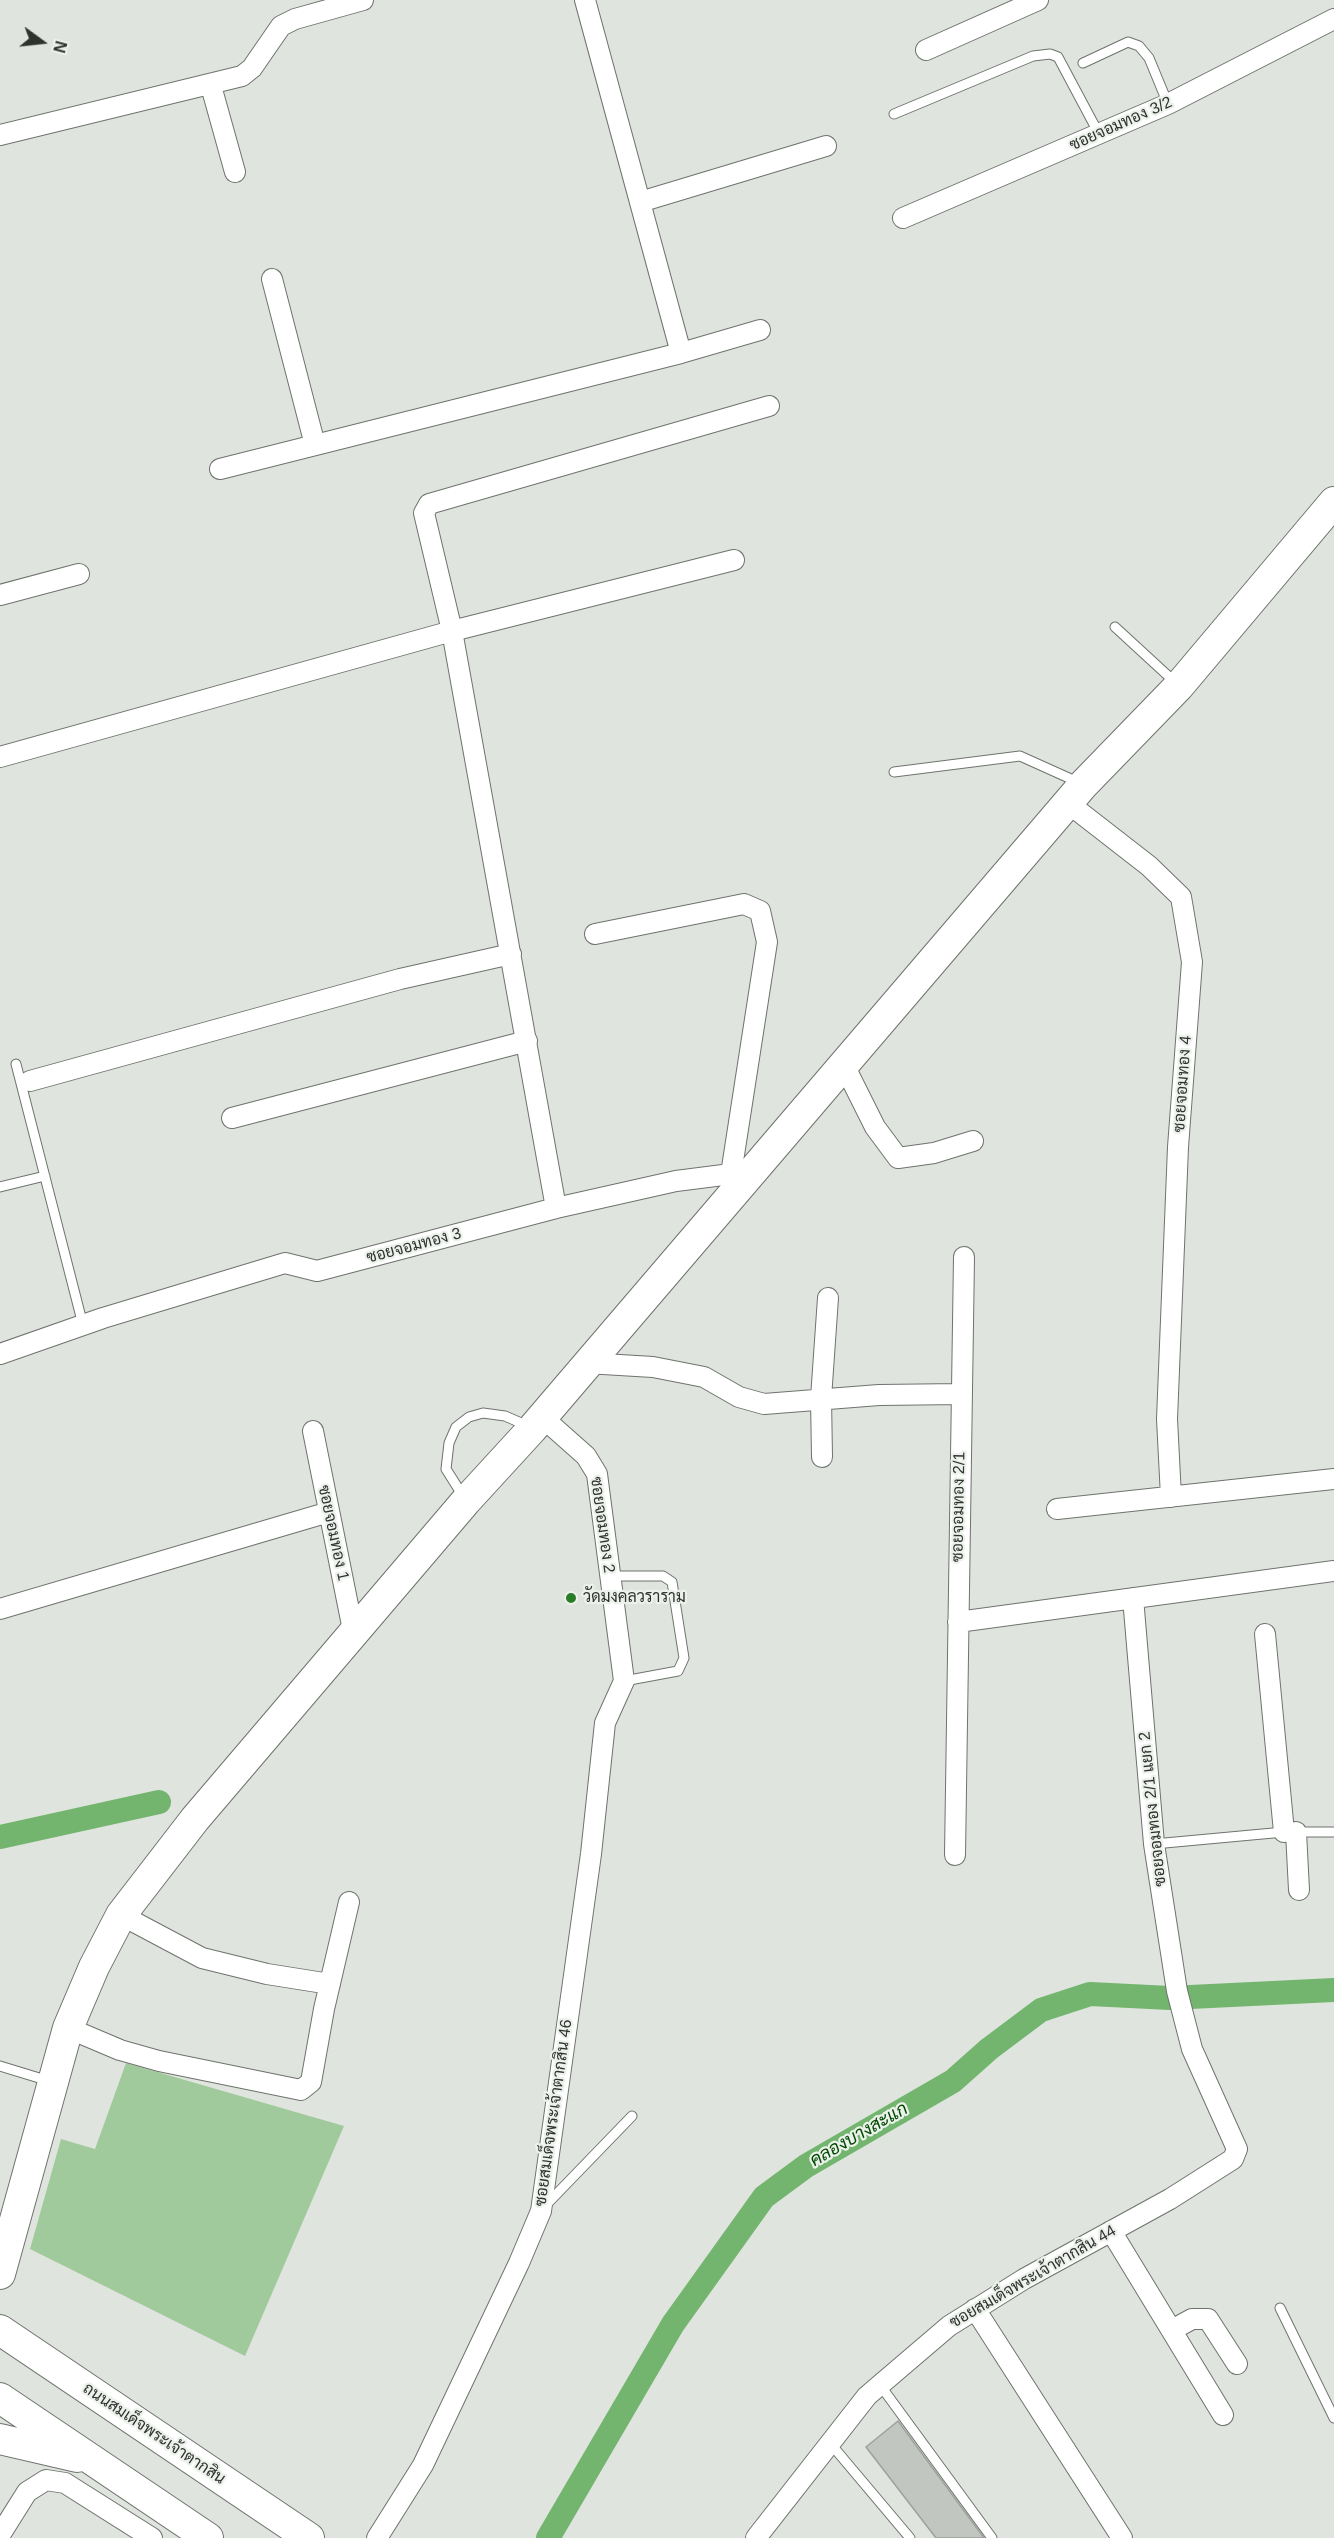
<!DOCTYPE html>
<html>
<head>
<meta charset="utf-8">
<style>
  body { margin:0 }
  #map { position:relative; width:1334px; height:2538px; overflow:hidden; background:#dfe5de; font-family:Helvetica,sans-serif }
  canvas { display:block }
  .north { position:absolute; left:12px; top:12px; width:60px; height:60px; -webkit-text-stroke:4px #ecf2eb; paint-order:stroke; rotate:105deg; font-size:16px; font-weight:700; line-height:24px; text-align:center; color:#303230 }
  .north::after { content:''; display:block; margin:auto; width:21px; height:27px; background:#303230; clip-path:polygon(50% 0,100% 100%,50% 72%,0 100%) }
</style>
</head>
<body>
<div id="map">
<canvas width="1334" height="2538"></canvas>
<div class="north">N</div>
</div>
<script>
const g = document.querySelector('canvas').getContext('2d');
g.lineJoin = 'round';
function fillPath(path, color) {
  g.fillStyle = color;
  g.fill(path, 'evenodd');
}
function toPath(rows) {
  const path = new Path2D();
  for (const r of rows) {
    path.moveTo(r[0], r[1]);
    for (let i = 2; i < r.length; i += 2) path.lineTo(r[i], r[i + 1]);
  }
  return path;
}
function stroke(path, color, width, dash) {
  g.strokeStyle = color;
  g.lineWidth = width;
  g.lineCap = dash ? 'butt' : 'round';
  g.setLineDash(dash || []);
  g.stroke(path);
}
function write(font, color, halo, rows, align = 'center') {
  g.font = font + ' Helvetica,Sarabun,sans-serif';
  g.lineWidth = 4.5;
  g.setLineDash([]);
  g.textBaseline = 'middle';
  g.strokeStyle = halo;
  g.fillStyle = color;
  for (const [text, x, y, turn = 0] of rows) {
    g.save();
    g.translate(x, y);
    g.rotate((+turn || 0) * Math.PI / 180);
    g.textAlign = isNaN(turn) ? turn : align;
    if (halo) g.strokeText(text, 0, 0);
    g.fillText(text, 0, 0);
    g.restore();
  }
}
fillPath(toPath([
  [126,2063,344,2126,245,2356,30,2249,61,2139,95,2149]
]), '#a0ca9b');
stroke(toPath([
  [0,1837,159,1802],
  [548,2538,673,2324,764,2197,806,2166,953,2081,989,2049,1041,2010,1090,1994,1170,1998,1334,1990]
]), '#73b56e', 24);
const building = toPath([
  [898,2421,984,2538,936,2538,866,2447,898,2421]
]);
fillPath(building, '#c1c7c0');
stroke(building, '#9ca29b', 1.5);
const service = toPath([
  [1083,63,1128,42,1139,46,1149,58,1168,104],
  [894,114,1033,56,1050,54,1058,57,1099,134],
  [1115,627,1177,684],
  [894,772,1020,756,1080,783],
  [16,1064,83,1325],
  [0,1187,45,1176],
  [463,1496,446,1469,449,1443,456,1427,469,1417,483,1413,505,1416,528,1426],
  [610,1576,663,1576,672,1582,684,1658,678,1671,624,1681],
  [1154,1844,1284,1832,1334,1832],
  [0,2066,49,2081],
  [544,2207,632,2116],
  [1280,2308,1334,2418],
  [880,2385,992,2538],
  [830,2443,910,2538]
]);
const minor = toPath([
  [585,0,681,353],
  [926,50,1038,0],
  [211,86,235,172],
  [0,135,242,76,252,68,281,26,295,19,363,0],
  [640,202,826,146],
  [903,218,1168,104,1334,19],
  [272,279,315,445],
  [220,469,681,353,760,330],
  [0,595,79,574],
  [0,757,452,631,734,560],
  [1068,803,1149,866,1181,897,1192,962,1178,1147,1167,1419,1171,1497],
  [595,934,744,904,760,911,767,942,731,1174],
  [844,1065,875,1127,898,1158,934,1153,973,1141],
  [30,1081,400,979,511,954],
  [232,1118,527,1041],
  [556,1208,452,631,424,513,429,504,769,406],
  [0,1354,103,1318,285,1263,317,1271,556,1208,676,1181,731,1174,750,1175],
  [586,1363,653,1367,704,1377,739,1397,764,1404,879,1395,960,1394],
  [313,1431,354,1635],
  [822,1457,821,1398,828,1298],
  [1057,1509,1334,1479],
  [0,1609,329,1512],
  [958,1622,1334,1571],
  [1265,1634,1284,1832],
  [1296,1832,1299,1890],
  [955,1855,964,1257],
  [121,1915,202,1958,267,1974,330,1984],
  [68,2028,120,2050,159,2061,301,2090,311,2082,324,2009,349,1902],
  [1111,2231,1223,2415],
  [975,2309,1122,2538],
  [1172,2330,1192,2319,1208,2319,1237,2364],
  [0,2535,27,2492,46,2480,65,2483,152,2538],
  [377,2538,423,2465,519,2263,541,2211,591,1854,605,1723,624,1681,597,1474,586,1456,542,1417],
  [756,2538,867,2396,949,2326,1024,2279,1170,2199,1233,2159,1237,2149,1192,2049,1177,1991,1154,1844,1133,1598]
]);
const primary = toPath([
  [0,2274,68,2028,94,1967,121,1915,195,1819,466,1501,532,1429,1083,785,1179,686,1334,502],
  [0,2330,309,2538],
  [0,2398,208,2538],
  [0,2439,77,2457]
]);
stroke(service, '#6e736d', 11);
stroke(minor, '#6e736d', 22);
stroke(primary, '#6e736d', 32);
stroke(service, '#fff', 9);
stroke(minor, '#fff', 20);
stroke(primary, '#fff', 30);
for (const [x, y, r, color] of [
  [571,1598,6,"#2b7c27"]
]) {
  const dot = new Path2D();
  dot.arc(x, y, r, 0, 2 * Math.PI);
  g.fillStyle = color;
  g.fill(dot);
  stroke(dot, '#ecf2eb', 2);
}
write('16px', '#303230', '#ecf2eb', [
  ["ซอยจอมทอง 3/2",1121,124,-24],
  ["ซอยจอมทอง 4",1183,1084,-86],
  ["ซอยจอมทอง 3",414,1246,-15],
  ["ซอยจอมทอง 2/1",959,1507,-89],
  ["ซอยจอมทอง 2",602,1525,82],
  ["ซอยจอมทอง 1",333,1533,78],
  ["ซอยจอมทอง 2/1 แยก 2",1153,1809,-96],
  ["ซอยสมเด็จพระเจ้าตากสิน 46",554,2113,-82],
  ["ซอยสมเด็จพระเจ้าตากสิน 44",1033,2277,-30],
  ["ถนนสมเด็จพระเจ้าตากสิน",154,2434,34]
]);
write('16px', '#303230', '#ecf2eb', [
  ["วัดมงคลวราราม",583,1598]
], 'left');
write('italic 18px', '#014a00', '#ecf2eb', [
  ["คลองบางสะแก",859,2135,-30]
]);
</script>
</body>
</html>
